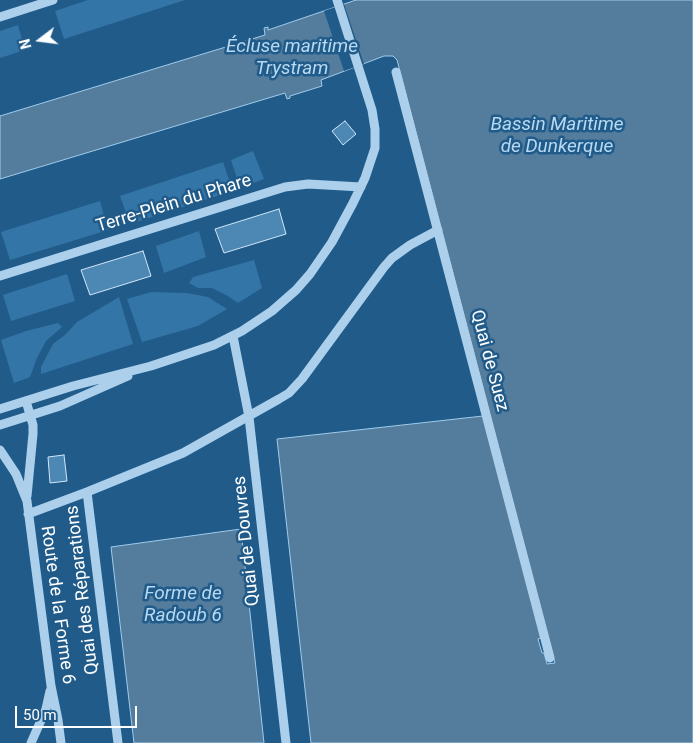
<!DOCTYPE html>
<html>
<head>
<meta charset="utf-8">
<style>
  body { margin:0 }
  #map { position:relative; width:693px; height:743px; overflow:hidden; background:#205b8a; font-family:Roboto,sans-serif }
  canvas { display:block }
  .north { position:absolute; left:15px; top:15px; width:50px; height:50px; -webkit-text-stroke:4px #205b8a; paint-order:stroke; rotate:255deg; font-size:14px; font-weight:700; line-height:20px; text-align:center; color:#fff }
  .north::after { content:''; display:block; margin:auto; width:18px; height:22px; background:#fff; clip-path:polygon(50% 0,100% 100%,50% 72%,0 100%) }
  .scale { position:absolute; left:15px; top:706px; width:122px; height:22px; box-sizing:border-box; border:2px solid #fff; border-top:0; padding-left:6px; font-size:15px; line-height:18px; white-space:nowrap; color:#fff; -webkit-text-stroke:4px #205b8a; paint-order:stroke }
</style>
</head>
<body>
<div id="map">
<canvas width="693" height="743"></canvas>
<div class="north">N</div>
<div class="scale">50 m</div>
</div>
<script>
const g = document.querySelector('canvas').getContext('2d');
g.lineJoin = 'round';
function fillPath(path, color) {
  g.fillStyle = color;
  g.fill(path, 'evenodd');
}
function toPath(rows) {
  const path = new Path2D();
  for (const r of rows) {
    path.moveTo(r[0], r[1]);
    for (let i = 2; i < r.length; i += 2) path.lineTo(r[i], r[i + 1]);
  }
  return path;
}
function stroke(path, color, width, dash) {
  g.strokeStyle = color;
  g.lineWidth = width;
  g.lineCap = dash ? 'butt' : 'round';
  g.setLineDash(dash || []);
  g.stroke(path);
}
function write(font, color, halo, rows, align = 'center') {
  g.font = font + ' Roboto,sans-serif';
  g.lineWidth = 5;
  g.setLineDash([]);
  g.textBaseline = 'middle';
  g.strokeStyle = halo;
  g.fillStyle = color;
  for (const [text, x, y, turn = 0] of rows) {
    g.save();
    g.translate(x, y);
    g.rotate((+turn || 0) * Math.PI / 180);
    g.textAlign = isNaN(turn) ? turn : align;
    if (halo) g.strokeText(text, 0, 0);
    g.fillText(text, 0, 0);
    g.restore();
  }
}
fillPath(toPath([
  [88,0,185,0,64,39,55,11],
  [18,25,25,50,0,58,0,31],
  [253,151,264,179,240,188,231,160],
  [223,162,233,191,130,224,120,196],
  [100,201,108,230,10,260,1,232],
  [199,231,206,257,164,273,156,246],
  [254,260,262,288,238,303,226,295,212,288,198,288,189,283,193,277],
  [67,274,75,301,11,321,3,295],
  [151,292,187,293,208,297,227,309,198,326,142,342,127,299],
  [119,297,133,344,41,374,41,367,53,344,66,334,77,322],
  [58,323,62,327,46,341,37,358,30,377,14,383,1,340,26,331]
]), '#3475a7');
const water = toPath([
  [356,0,693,0,693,743,311,743,277,439,483,416,541,638,538,639,542,653,544,653,547,664,555,663,397,60,393,56,384,56,321,80,322,86,290,96,290,98,287,99,285,93,0,179,0,116,265,35,264,28,268,27,268,30,356,0],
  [241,529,264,743,134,743,111,547,241,529]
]);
fillPath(water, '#537c9d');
stroke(water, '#a0ccec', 1);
fillPath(toPath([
  [344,4,364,64,344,71,324,11]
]), '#205b8a');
const building = toPath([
  [345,121,356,134,343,145,332,131,345,121],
  [279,209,286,234,224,253,215,229,279,209],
  [143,251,151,276,90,295,81,270,143,251],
  [64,455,67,481,50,483,48,457,64,455]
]);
fillPath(building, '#4d87b3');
stroke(building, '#d1e7f8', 1);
stroke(toPath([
  [0,17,53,0],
  [396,72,550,658],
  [0,276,285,187,308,184,361,187],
  [233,336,249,417,286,743],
  [26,401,33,425,33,434,27,496],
  [0,409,73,386,151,366,214,345,242,331,272,311,296,290,310,274,332,242,353,203,365,178,375,148,375,129,372,110,337,0],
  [0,425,60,406,128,376],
  [0,450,16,474,27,501,51,686,58,720,61,743],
  [87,492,118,743],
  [28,514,87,492,183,453,279,399,289,393,302,379,384,267,392,258,410,245,438,230],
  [31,743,46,709,50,691]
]), '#acd0eb', 9);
write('18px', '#fff', '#205b8a', [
  ["Terre-Plein du Phare",174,204,-17],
  ["Quai de Suez",489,361,75],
  ["Quai de Douvres",247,541,-96],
  ["Quai des Réparations",83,590,-97],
  ["Route de la Forme 6",57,605,82]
]);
write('italic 19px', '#b8d9f2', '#205b8a', [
  ["Écluse maritime",292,47],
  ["Trystram",292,69],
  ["Bassin Maritime",557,125],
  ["de Dunkerque",557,147],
  ["Forme de",183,594],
  ["Radoub 6",183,616]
]);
</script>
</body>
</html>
